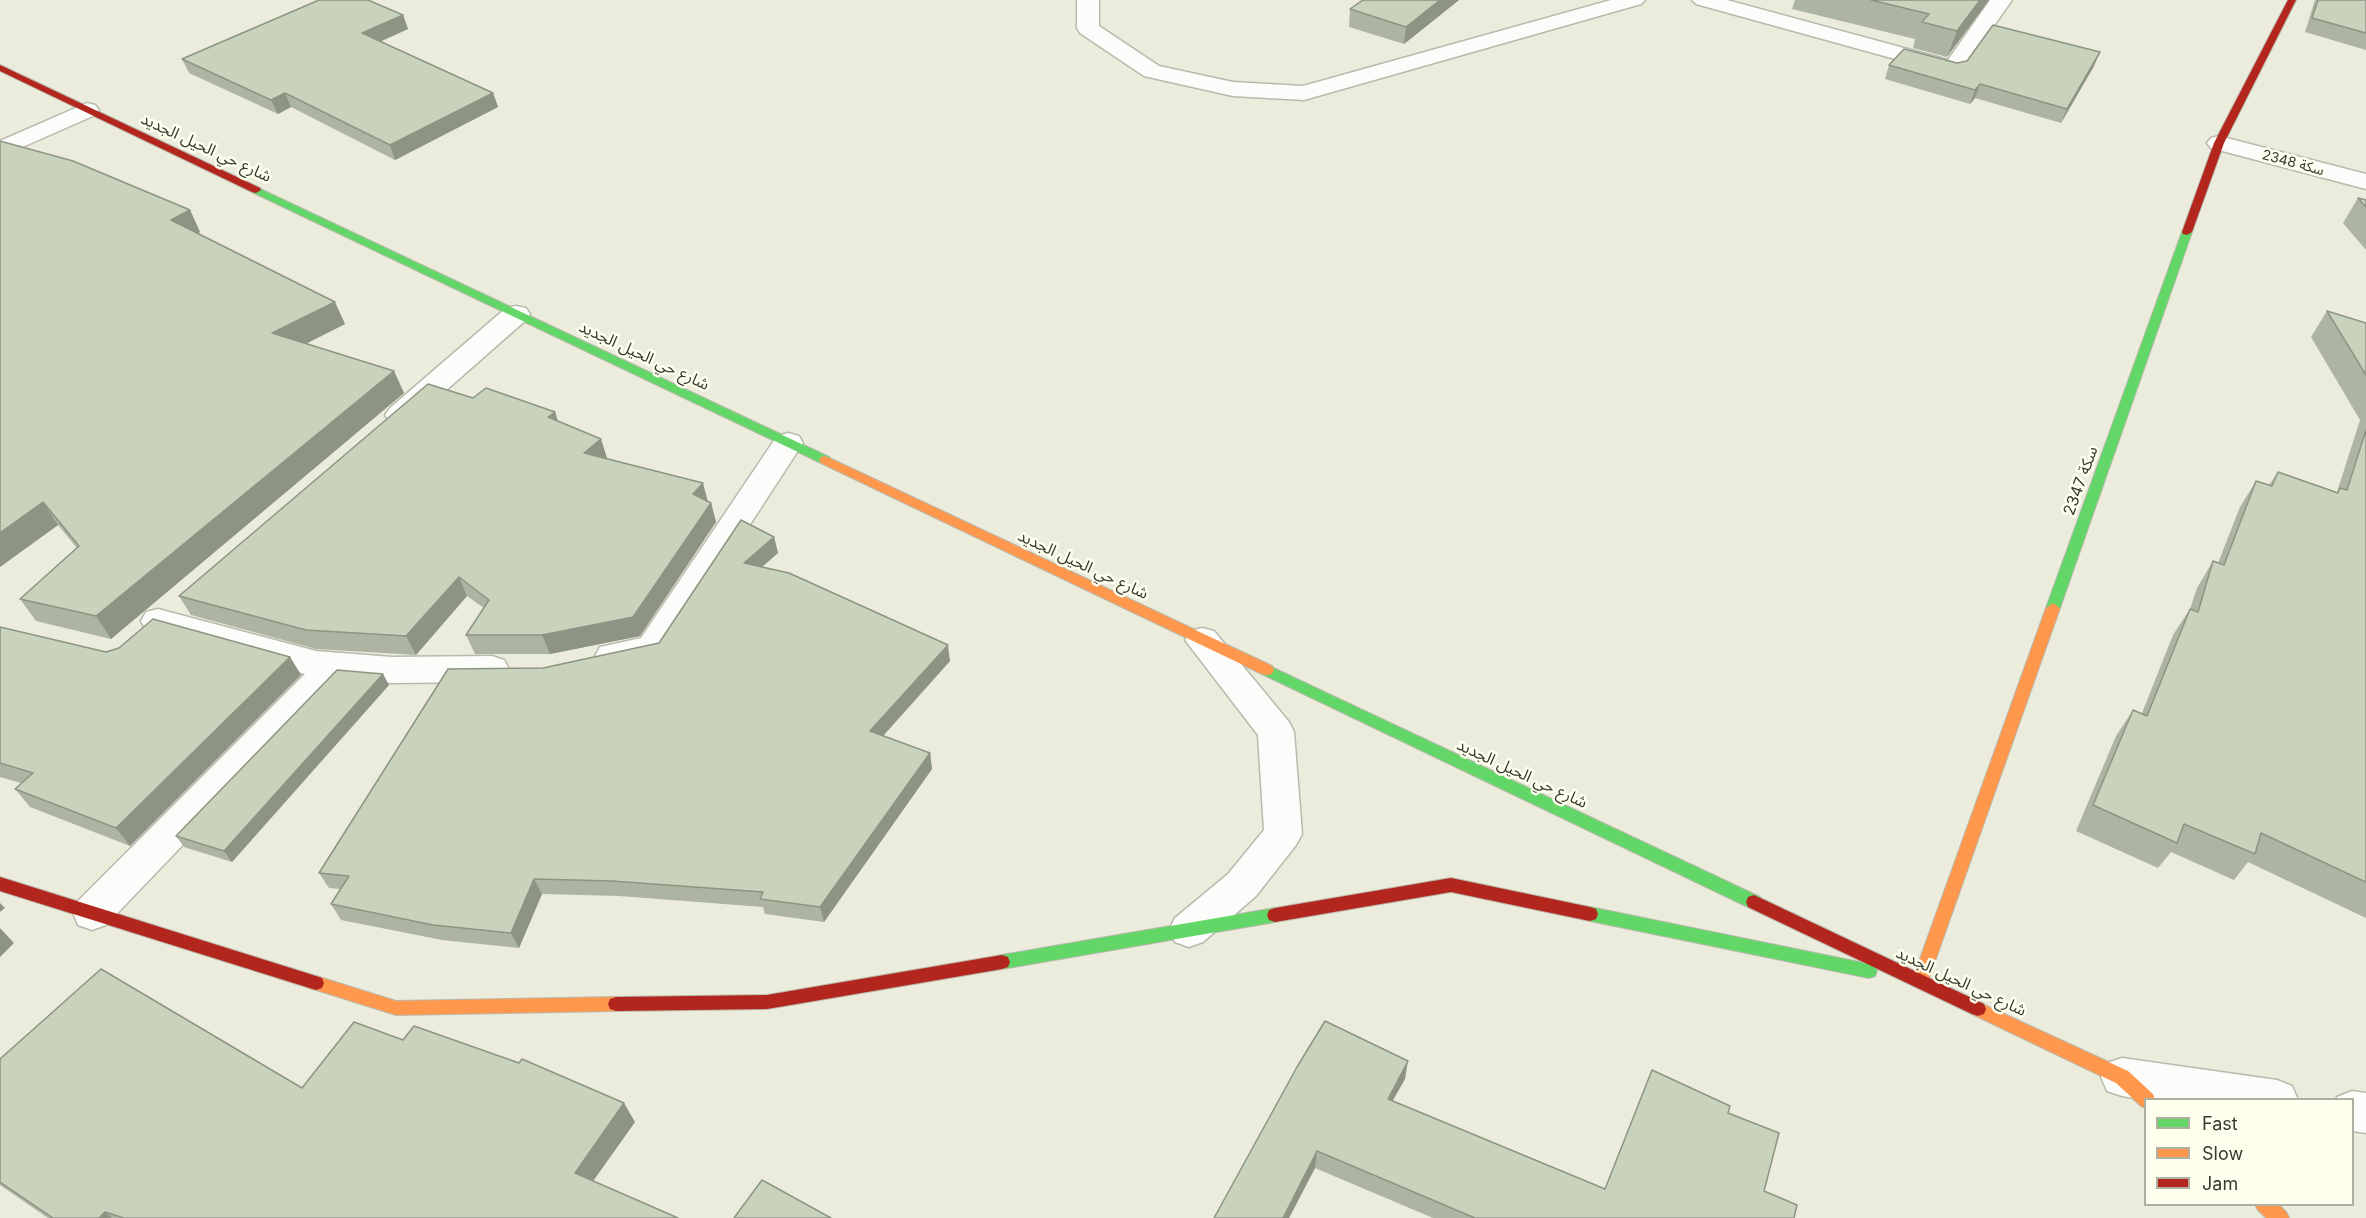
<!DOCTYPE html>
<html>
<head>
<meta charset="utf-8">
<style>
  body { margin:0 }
  #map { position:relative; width:2366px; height:1218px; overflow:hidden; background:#ebecdc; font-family:Inter,sans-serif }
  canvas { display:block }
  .legend { position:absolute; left:2144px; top:1098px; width:210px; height:108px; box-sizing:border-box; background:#feffed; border:2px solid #afb0a1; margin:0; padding:8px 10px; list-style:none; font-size:18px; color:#39392e }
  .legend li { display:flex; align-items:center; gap:12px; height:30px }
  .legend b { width:30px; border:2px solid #afb0a1 }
</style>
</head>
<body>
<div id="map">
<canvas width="2366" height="1218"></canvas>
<ul class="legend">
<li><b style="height:8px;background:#63d668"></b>Fast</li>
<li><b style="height:8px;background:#ff974d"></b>Slow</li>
<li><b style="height:8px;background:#b3261e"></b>Jam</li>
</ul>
</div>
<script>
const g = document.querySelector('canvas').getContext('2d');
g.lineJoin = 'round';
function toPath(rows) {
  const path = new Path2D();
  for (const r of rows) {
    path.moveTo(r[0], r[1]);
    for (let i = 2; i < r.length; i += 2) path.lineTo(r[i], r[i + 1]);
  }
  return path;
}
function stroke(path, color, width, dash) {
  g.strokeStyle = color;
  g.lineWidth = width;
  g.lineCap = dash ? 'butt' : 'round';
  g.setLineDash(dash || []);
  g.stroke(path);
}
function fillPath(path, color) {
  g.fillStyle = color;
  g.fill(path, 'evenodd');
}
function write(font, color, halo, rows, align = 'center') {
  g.font = font + ' Inter,"Noto Sans Arabic",sans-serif';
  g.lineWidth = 5;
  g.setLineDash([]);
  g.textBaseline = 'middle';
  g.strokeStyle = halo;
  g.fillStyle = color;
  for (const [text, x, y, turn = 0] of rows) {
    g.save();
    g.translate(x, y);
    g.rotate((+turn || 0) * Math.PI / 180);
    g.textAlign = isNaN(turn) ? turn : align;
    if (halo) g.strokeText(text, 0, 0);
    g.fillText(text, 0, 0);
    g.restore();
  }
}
const lane = toPath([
  [87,103,95,105,99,110,95,115,0,157,0,141,87,103],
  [516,306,526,308,530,314,526,320,410,422,400,424,390,422,385,415,390,408,506,308,516,306],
  [788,433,799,436,803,443,664,657,612,669,600,665,595,656,600,647,641,638,777,436,788,433],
  [158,609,316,651,392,657,492,656,504,660,509,669,504,678,492,682,392,683,342,679,106,925,92,930,78,925,73,913,78,901,305,674,146,630,141,621,146,612,158,609],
  [1202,628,1214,631,1289,722,1294,732,1302,834,1296,845,1256,896,1203,942,1189,947,1175,942,1169,930,1175,918,1228,874,1264,830,1258,735,1185,640,1190,631,1202,628]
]);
const street = toPath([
  [1077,0,1099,0,1099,26,1159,66,1233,82,1303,86,1611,0,1645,0,1641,4,1304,100,1233,96,1144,76,1080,33,1077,28,1077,0],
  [1692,0,1727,0,1948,60,1990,0,2012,0,1961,73,1953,75,1696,4,1692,0],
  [2219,136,2366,174,2366,189,2211,148,2207,143,2211,138,2219,136],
  [2122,1058,2277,1080,2292,1086,2298,1100,2146,1100,2122,1096,2107,1091,2101,1077,2107,1063,2122,1058],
  [2352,1091,2366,1093,2366,1133,2352,1131,2352,1100,2336,1100,2337,1097,2352,1091]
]);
const fast = toPath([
  [256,187,829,457,831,460,829,463,821,463,252,192,252,188,256,187],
  [2187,229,2192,232,2060,608,2053,613,2048,611,2046,608,2182,232,2187,229],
  [1267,665,1760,897,1762,902,1760,907,1754,909,1748,907,1262,674,1260,670,1262,666,1267,665],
  [1590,907,1869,964,1875,966,1877,971,1875,976,1869,978,1590,921,1584,919,1582,914,1584,909,1590,907],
  [1275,908,1281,910,1283,915,1281,920,1275,922,1002,969,996,967,994,962,996,957,1002,955,1275,908]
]);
const slow = toPath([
  [825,456,1272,666,1274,670,1272,674,1267,675,1262,674,821,463,819,460,821,457,825,456],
  [2053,603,2060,608,1928,981,1926,986,1920,988,1914,986,1912,981,2046,608,2053,603],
  [316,976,396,1001,616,997,622,999,624,1004,622,1009,616,1011,396,1015,310,988,308,983,310,978,316,976],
  [1978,1002,2128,1071,2153,1094,2155,1100,2146,1100,2146,1108,2141,1106,2116,1083,1972,1014,1970,1009,1972,1004,1978,1002],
  [2255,1204,2278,1204,2286,1212,2289,1218,2266,1218,2258,1210,2255,1204]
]);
const jam = toPath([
  [2288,0,2296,0,2224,143,2192,232,2187,235,2183,234,2182,232,2214,143,2288,0],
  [0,65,260,188,261,190,256,193,252,192,0,71,0,65],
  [0,877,316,976,322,978,324,983,322,988,316,990,0,891,0,877],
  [1451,878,1590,907,1596,909,1598,914,1596,919,1590,921,1451,892,1275,922,1269,920,1267,915,1269,910,1275,908,1451,878],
  [1754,895,1984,1004,1986,1009,1984,1014,1978,1016,1972,1014,1748,907,1746,902,1748,897,1754,895],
  [1002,955,1008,957,1010,962,1008,967,1002,969,767,1009,616,1011,610,1009,608,1004,610,999,616,997,767,995,1002,955]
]);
stroke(lane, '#b9b9ad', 3);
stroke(street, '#b9b9ad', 3);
stroke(fast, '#b9b9ad', 2);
stroke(slow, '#b9b9ad', 2);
stroke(jam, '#b9b9ad', 2);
fillPath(lane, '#fcfcfa');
fillPath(street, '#fcfcfa');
fillPath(fast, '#63d668');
fillPath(slow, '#ff974d');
fillPath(jam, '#b3261e');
fillPath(toPath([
  [1363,0,1459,0,1404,44,1349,27,1350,9],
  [1795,0,1989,0,1947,57,1913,48,1915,39,1792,9],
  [2315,0,2366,0,2366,50,2305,32],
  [403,15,408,29,380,42,493,93,498,107,395,160,291,107,278,114,189,73,182,59],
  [1957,63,2094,66,2061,123,1975,98,1970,104,1885,79,1889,65],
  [0,141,190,210,200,232,197,233,345,324,306,344,394,371,404,393,111,639,36,621,20,599,77,548,58,525,0,567],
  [2358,198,2366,200,2366,250,2343,223],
  [2327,311,2366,323,2366,918,2248,862,2234,880,2171,852,2158,868,2076,831,2116,736,2133,710,2142,713,2173,635,2190,609,2197,588,2213,561,2218,563,2240,507,2256,481,2269,485,2278,472,2337,492,2360,420,2311,337],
  [473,398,555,412,558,422,607,458,606,459,711,503,716,522,640,636,550,654,475,654,466,635,484,608,467,596,416,655,316,649,191,615,179,596],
  [774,537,778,553,762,567,950,661,883,736,930,753,932,769,824,922,765,914,763,907,619,896,542,894,519,948,442,940,341,920,331,904,340,889,329,888,319,873,543,668,659,643],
  [0,627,106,652,290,657,301,675,130,846,30,807,15,789,21,783,0,777],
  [389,685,232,862,184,847,176,836],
  [403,1040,635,1122,593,1181,678,1218,48,1218,0,1185,0,1059,302,1088],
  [1405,1079,1392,1101,1605,1189,1728,1113,1764,1191,1794,1218,1433,1218,1315,1168,1289,1218,1214,1218]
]), '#adb5a2');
fillPath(toPath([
  [1440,0,1459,0,1404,44,1406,27],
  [1980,0,1989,0,1947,57,1957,31],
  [403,15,408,29,367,47,362,33],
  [2100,52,2094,66,2061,123,2067,109],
  [1980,84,1975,98,1970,104,1975,90],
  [285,93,291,107,278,114,271,100],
  [493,93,498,107,395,160,390,145],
  [190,210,200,232,182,242,171,220],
  [335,302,345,324,283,355,272,333],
  [394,371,404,393,111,639,96,616],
  [555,412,561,430,548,417],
  [601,439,607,458,591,472,584,453],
  [703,483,708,502,693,494],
  [43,502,58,525,0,567,0,533],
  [711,503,716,522,640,636,550,654,542,635],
  [774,537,778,553,748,579,744,563],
  [459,577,467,596,416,655,406,636],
  [948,645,950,661,873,747,870,731],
  [290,657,301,675,130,846,116,828],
  [383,674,389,685,232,862,224,851],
  [930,753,932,769,824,922,820,907],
  [534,879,542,894,519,948,511,933],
  [0,903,5,908,0,912],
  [0,928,14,943,0,957],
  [1408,1061,1405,1079,1384,1116,1388,1099],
  [624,1103,635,1122,586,1191,575,1173],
  [1317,1151,1315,1168,1289,1218,1283,1218],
  [105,1212,112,1218,99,1218]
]), '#8d9484');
const building = toPath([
  [319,0,368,0,403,15,362,33,493,93,390,145,285,93,271,100,182,59,319,0],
  [1363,0,1440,0,1406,27,1350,9,1363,0],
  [1871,0,1980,0,1957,31,1922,22,1929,14,1871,0],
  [2318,0,2366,0,2366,33,2312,18,2318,0],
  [1993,25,2100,52,2067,109,1980,84,1975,90,1889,65,1904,49,1957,63,1967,61,1993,25],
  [0,141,73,161,190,210,171,220,335,302,272,333,394,371,96,616,20,599,79,546,43,502,0,533,0,141],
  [2358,198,2366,200,2366,207,2358,198],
  [2327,311,2366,323,2366,375,2327,311],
  [428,384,473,398,486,388,555,412,548,417,601,439,584,453,703,483,693,494,711,503,633,617,542,635,466,635,489,600,459,577,406,636,306,630,179,596,428,384],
  [2366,430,2366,882,2261,833,2255,854,2184,824,2177,843,2093,805,2133,710,2147,716,2190,609,2198,612,2213,561,2224,565,2256,481,2272,486,2278,472,2338,493,2340,488,2347,490,2366,430],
  [741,520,774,537,744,563,789,573,948,645,870,731,930,753,820,907,760,899,763,892,612,881,534,879,511,933,433,925,331,904,349,876,319,873,448,669,543,668,659,643,741,520],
  [153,619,290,657,116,828,15,789,33,773,0,763,0,627,106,652,119,648,153,619],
  [337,670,383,674,224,851,176,836,337,670],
  [101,969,302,1088,354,1022,403,1040,414,1026,519,1063,522,1059,624,1103,575,1173,678,1218,124,1218,105,1212,99,1218,53,1218,0,1182,0,1059,101,969],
  [1325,1021,1408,1061,1388,1099,1605,1189,1652,1070,1730,1106,1728,1113,1779,1133,1764,1191,1797,1205,1794,1218,1475,1218,1317,1151,1283,1218,1214,1218,1297,1067,1325,1021],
  [762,1180,831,1218,734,1218,762,1180]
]);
fillPath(building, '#c9d3bc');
stroke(building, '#8d9484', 1.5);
write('14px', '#39392e', '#feffed', [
  ["سكة 2348",2293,163,15]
]);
write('16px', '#39392e', '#feffed', [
  ["شارع حي الحيل الجديد",206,148,25],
  ["شارع حي الحيل الجديد",644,356,25],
  ["سكة 2347",2081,481,-70],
  ["شارع حي الحيل الجديد",1083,565,25],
  ["شارع حي الحيل الجديد",1522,774,25],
  ["شارع حي الحيل الجديد",1961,982,25]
]);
</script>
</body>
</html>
